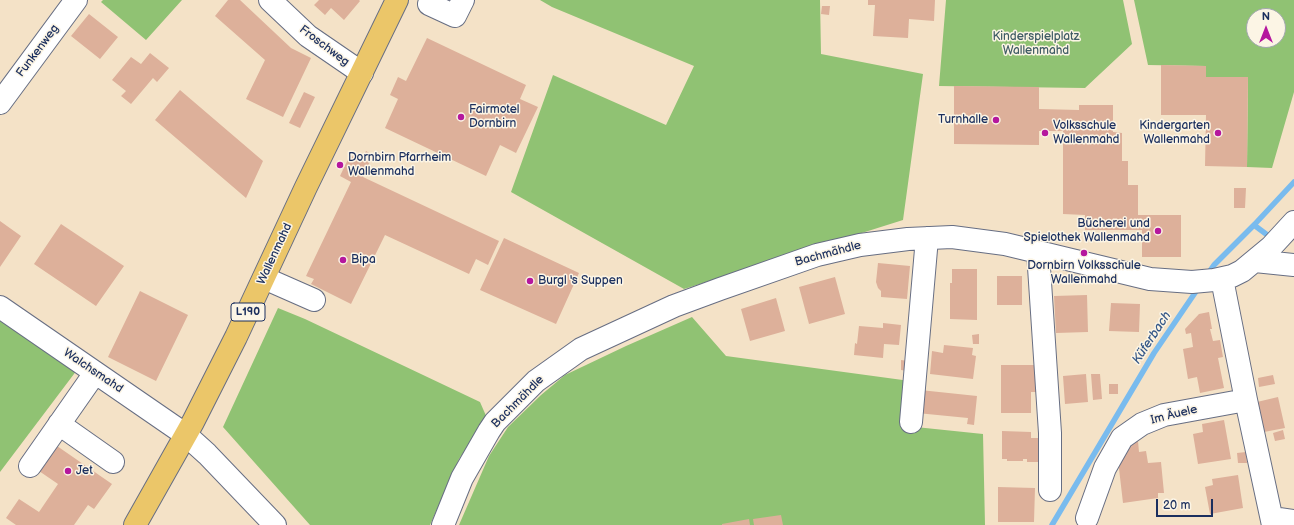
<!DOCTYPE html>
<html>
<head>
<meta charset="utf-8">
<style>
  body { margin:0 }
  #map { position:relative; width:1294px; height:525px; overflow:hidden; background:#f4e2c7; font-family:"Balsamiq Sans",sans-serif }
  canvas { display:block }
  .north { position:absolute; left:1246px; top:8px; width:40px; height:40px; box-sizing:border-box; background:#fcf5e5; border:1px solid #a2a6af; border-radius:50%; rotate:0deg; font-size:11px; font-weight:700; line-height:16px; text-align:center; color:#1b2f5e }
  .north::after { content:''; display:block; margin:auto; width:14px; height:18px; background:#b5179e; clip-path:polygon(50% 0,100% 100%,50% 72%,0 100%) }
  .scale { position:absolute; left:1156px; top:499px; width:57px; height:18px; box-sizing:border-box; border:2px solid #1b2f5e; border-top:0; padding-left:5px; font-size:12px; line-height:14px; white-space:nowrap; color:#1b2f5e; -webkit-text-stroke:3px #fcf5e5; paint-order:stroke }
</style>
</head>
<body>
<div id="map">
<canvas width="1294" height="525"></canvas>
<div class="north">N</div>
<div class="scale">20 m</div>
</div>
<script>
const g = document.querySelector('canvas').getContext('2d');
g.lineJoin = 'round';
function fillPath(path, color) {
  g.fillStyle = color;
  g.fill(path, 'evenodd');
}
function toPath(rows) {
  const path = new Path2D();
  for (const r of rows) {
    path.moveTo(r[0], r[1]);
    for (let i = 2; i < r.length; i += 2) path.lineTo(r[i], r[i + 1]);
  }
  return path;
}
function stroke(path, color, width, dash) {
  g.strokeStyle = color;
  g.lineWidth = width;
  g.lineCap = dash ? 'butt' : 'round';
  g.setLineDash(dash || []);
  g.stroke(path);
}
function write(font, color, halo, rows, align = 'center') {
  g.font = font + ' "Balsamiq Sans",sans-serif';
  g.lineWidth = 3;
  g.setLineDash([]);
  g.textBaseline = 'middle';
  g.strokeStyle = halo;
  g.fillStyle = color;
  for (const [text, x, y, turn = 0] of rows) {
    g.save();
    g.translate(x, y);
    g.rotate((+turn || 0) * Math.PI / 180);
    g.textAlign = isNaN(turn) ? turn : align;
    if (halo) g.strokeText(text, 0, 0);
    g.fillText(text, 0, 0);
    g.restore();
  }
}
fillPath(toPath([
  [103,0,182,0,146,40,101,2],
  [540,0,820,0,821,54,923,74,903,220,684,289,511,192,553,75,666,125,694,66,552,7],
  [946,0,1123,0,1132,44,1085,88,939,86],
  [1134,0,1294,0,1294,92,1272,168,1247,167,1248,77,1206,77,1205,66,1148,65],
  [1254,16,1278,16,1278,40,1254,40],
  [278,308,305,319,480,402,487,418,459,459,430,525,310,525,223,427],
  [0,316,77,370,0,472],
  [692,317,726,356,910,381,906,426,983,434,985,525,459,525,489,456,508,427,541,395,565,375,626,346]
]), '#90c273');
stroke(toPath([
  [1254,225,1266,234],
  [1207,275,1214,265,1254,225,1294,182],
  [1052,525,1154,353,1199,287]
]), '#79bbee', 5.5);
fillPath(toPath([
  [228,0,240,0,291,48,311,58,283,117,246,99,265,60,215,16],
  [319,0,359,0,360,1,344,20,331,8,325,15,314,5],
  [868,0,935,0,934,21,909,19,908,38,873,36,875,5,868,5],
  [822,6,830,6,829,15,821,14],
  [89,14,118,37,100,59,71,36],
  [427,38,526,85,520,99,538,107,516,153,500,145,486,176,385,128,398,99,390,95,398,77,406,81],
  [150,53,169,68,157,82,153,78,131,104,121,96,126,91,112,80,131,57,141,64],
  [1161,65,1206,66,1206,77,1248,77,1247,167,1205,166,1206,115,1161,115],
  [954,86,1039,87,1039,109,1079,110,1079,105,1113,105,1113,132,1122,133,1122,161,1128,161,1128,185,1138,185,1138,215,1181,215,1181,257,1142,257,1142,230,1085,230,1085,215,1063,214,1063,131,1039,131,1039,145,954,144],
  [180,90,263,161,246,198,155,120],
  [304,92,315,97,300,128,289,123],
  [366,151,373,155,363,177,499,241,488,265,476,259,469,274,385,235,351,304,311,284,314,279,306,276,351,182,340,176,350,155,361,161],
  [1234,188,1246,188,1245,208,1234,208],
  [0,221,21,236,0,267],
  [61,224,124,266,96,306,34,264],
  [504,238,579,273,556,324,480,290],
  [878,263,910,266,907,299,881,297,881,291,878,288,876,282],
  [952,269,977,269,977,320,950,319,950,283,952,283],
  [997,276,1022,276,1022,305,997,305],
  [835,277,845,314,809,324,799,287],
  [140,291,188,315,156,381,108,357],
  [1087,295,1088,332,1056,333,1054,296],
  [776,298,785,331,750,341,741,309],
  [1111,303,1140,304,1139,332,1109,331],
  [1209,312,1212,329,1210,329,1213,341,1220,340,1223,357,1218,358,1224,388,1200,393,1197,377,1188,379,1183,349,1193,347,1191,333,1186,334,1185,329,1199,314],
  [883,323,901,325,899,345,884,344,883,358,854,355,855,343,857,344,859,326,883,328],
  [979,334,979,344,973,344,972,335],
  [944,345,973,348,972,355,976,356,973,379,930,374,932,351,943,353],
  [901,360,908,361,907,371,901,370],
  [1001,365,1036,365,1036,392,1031,392,1031,413,1001,413],
  [1086,374,1088,402,1065,404,1063,376],
  [1091,374,1100,374,1102,399,1093,400],
  [1273,375,1275,384,1259,387,1258,378],
  [1109,384,1118,384,1118,394,1109,394],
  [920,390,977,396,974,425,967,424,968,418,917,413],
  [1278,397,1285,428,1264,432,1257,402],
  [1224,420,1231,459,1198,464,1193,434,1203,432,1202,424],
  [1283,430,1285,439,1275,441,1273,433],
  [1002,431,1031,432,1031,438,1044,438,1043,462,1027,462,1027,459,1023,459,1023,461,1007,461,1007,459,1002,459],
  [1138,441,1139,452,1146,451,1148,463,1161,462,1164,493,1158,493,1158,498,1123,503,1118,460,1121,454,1126,454,1129,442],
  [57,446,112,484,94,509,88,505,74,525,16,525,6,518,19,499,39,512,58,484,39,471],
  [1246,452,1247,463,1238,463,1237,453],
  [1238,475,1243,508,1210,514,1205,487,1213,485,1212,479],
  [998,487,1035,488,1034,522,998,522],
  [781,515,783,525,754,525,753,519],
  [749,519,750,525,722,525,722,524]
]), '#ddb09a');
const minor = toPath([
  [270,0,308,36,362,73],
  [429,4,455,16,463,0],
  [0,103,76,0],
  [1038,252,1050,433,1050,490],
  [1255,261,1294,265],
  [264,278,314,300],
  [1222,279,1246,400,1273,525],
  [0,307,186,435,207,454,275,525],
  [911,422,927,238],
  [59,424,113,462],
  [30,466,95,373],
  [1087,518,1105,468,1122,438,1142,424,1164,415,1246,400],
  [1272,518,1294,521],
  [443,525,462,478,489,431,495,422,536,381,581,349,674,306,720,289,817,255,860,245,908,239,952,237,1005,244,1150,279,1192,282,1214,280,1232,276,1242,271,1271,247,1294,222]
]);
const major = toPath([
  [135,525,193,422,236,337,306,187,397,0]
]);
stroke(minor, '#676e83', 24);
stroke(major, '#676e83', 24);
stroke(minor, '#fff', 22);
stroke(major, '#ebc669', 22);
for (const [x, y, r, color] of [
  [461,117,4,"#b5179e"],
  [996,120,4,"#b5179e"],
  [1045,133,4,"#b5179e"],
  [1218,133,4,"#b5179e"],
  [340,165,4,"#b5179e"],
  [1158,231,4,"#b5179e"],
  [1084,253,4,"#b5179e"],
  [343,260,4,"#b5179e"],
  [530,281,4,"#b5179e"],
  [68,471,4,"#b5179e"]
]) {
  const dot = new Path2D();
  dot.arc(x, y, r, 0, 2 * Math.PI);
  g.fillStyle = color;
  g.fill(dot);
  stroke(dot, '#fcf5e5', 1.5);
}
for (const [x, y, w] of [
  [248,312,34]
]) {
  const box = new Path2D();
  box.roundRect(x - w / 2, y - 9, w, 18, 3);
  g.fillStyle = '#fcf5e5';
  g.fill(box);
  stroke(box, '#1b2f5e', 1);
}
write('bold 11px', '#1b2f5e', null, [
  ["L190",248,312]
]);
write('12px', '#3e5b64', '#fcf5e5', [
  ["Kinderspielplatz",1036,37],
  ["Wallenmahd",1036,51]
]);
write('12px', '#1b2f5e', '#fcf5e5', [
  ["Froschweg",324,46,37],
  ["Funkenweg",38,51,-53],
  ["Wallenmahd",275,254,-65],
  ["Bachmähdle",828,254,-15],
  ["Walchsmahd",93,371,34],
  ["Bachmähdle",518,402,-45],
  ["Im Äuele",1174,415,-14]
]);
write('12px', '#1b2f5e', '#fcf5e5', [
  ["Fairmotel",469,110],
  ["Dornbirn",469,124],
  ["Turnhalle",988,120,"right"],
  ["Volksschule",1053,126],
  ["Wallenmahd",1053,140],
  ["Kindergarten",1210,126,"right"],
  ["Wallenmahd",1210,140,"right"],
  ["Dornbirn Pfarrheim",348,158],
  ["Wallenmahd",348,172],
  ["Bücherei und",1150,224,"right"],
  ["Spielothek Wallenmahd",1150,238,"right"],
  ["Bipa",351,260],
  ["Dornbirn Volksschule",1084,266,"center"],
  ["Wallenmahd",1084,280,"center"],
  ["Burgl 's Suppen",538,281],
  ["Jet",76,471]
], 'left');
write('italic 13px', '#375989', '#fcf5e5', [
  ["Küferbach",1152,338,-57]
]);
</script>
</body>
</html>
